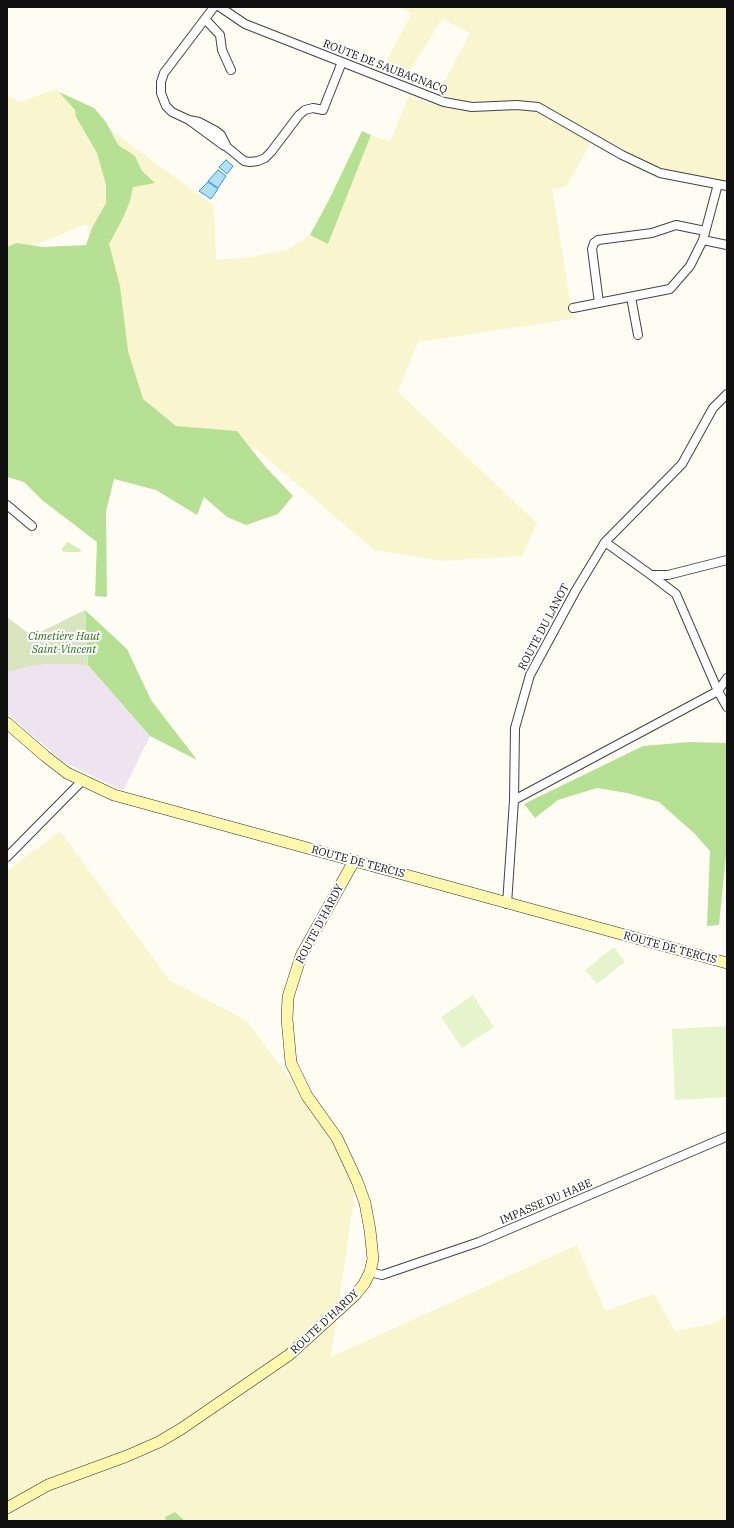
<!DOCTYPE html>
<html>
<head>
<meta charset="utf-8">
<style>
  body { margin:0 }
  #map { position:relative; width:734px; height:1528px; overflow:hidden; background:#fffdf3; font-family:"IBM Plex Serif",serif }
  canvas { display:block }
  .frame { position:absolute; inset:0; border:8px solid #101010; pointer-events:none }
</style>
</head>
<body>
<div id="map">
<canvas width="734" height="1528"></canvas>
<div class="frame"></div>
</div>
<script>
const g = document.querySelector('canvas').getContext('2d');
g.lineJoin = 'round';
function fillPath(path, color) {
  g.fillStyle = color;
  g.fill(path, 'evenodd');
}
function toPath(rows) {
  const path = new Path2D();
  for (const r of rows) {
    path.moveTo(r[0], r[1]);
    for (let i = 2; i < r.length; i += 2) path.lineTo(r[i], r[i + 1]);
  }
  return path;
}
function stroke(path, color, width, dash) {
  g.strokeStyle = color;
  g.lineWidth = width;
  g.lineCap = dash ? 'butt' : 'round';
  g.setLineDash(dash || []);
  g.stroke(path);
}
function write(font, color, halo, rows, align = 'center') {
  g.font = font + ' "IBM Plex Serif",serif';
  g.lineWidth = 4;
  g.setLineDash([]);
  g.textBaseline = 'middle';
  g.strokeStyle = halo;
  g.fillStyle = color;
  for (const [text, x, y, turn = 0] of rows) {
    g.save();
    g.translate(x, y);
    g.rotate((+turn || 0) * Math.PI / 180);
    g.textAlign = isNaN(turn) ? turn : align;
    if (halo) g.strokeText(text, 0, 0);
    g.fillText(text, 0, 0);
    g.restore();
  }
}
fillPath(toPath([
  [50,664,88,665,150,736,123,791,62,761,7,713,7,672,32,666]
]), '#eee4ef');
fillPath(toPath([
  [396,7,727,7,727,183,646,172,590,144,566,187,552,189,573,319,418,342,398,392,537,523,522,556,442,561,374,550,256,449,133,424,87,224,7,256,7,95,21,102,55,89,214,206,216,260,251,257,287,250,310,235,328,244,371,135,390,142,409,95,432,105,470,33,442,19,406,77,382,70,412,13],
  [60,831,169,980,247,1021,358,1170,331,1357,577,1245,605,1311,654,1294,675,1331,715,1323,727,1313,727,1521,185,1521,175,1512,165,1517,166,1521,7,1521,7,871]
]), '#f8f5cf');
fillPath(toPath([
  [67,542,80,549,81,552,63,552,62,549]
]), '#d3eeb7');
fillPath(toPath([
  [59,92,94,108,106,122,118,145,135,156,142,171,155,183,133,187,130,201,123,218,109,244,120,286,128,351,143,399,176,426,237,431,263,464,293,496,278,514,246,525,227,517,204,497,197,515,156,490,114,479,106,511,107,597,95,596,97,542,42,500,24,482,7,477,7,247,17,243,43,247,86,245,92,228,106,203,106,185,97,153,76,117,75,110],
  [362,131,371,135,328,244,310,235,330,198],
  [85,610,127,649,151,700,197,760,150,736,88,665],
  [690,742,727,743,727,845,719,925,707,926,710,851,694,833,659,802,627,793,597,788,558,800,535,818,524,804,643,746],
  [175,1512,185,1521,166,1521,165,1517]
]), '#b6e195');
fillPath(toPath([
  [85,610,88,665,50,664,32,666,7,672,7,617,32,636]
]), '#d8e5c0');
fillPath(toPath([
  [614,947,625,962,597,984,585,970],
  [473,995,494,1027,462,1048,441,1017],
  [727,1026,727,1097,675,1100,672,1029]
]), '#e5f4ca');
const water = toPath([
  [226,160,233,166,227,174,219,167,226,160],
  [218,170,226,176,218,188,208,181,218,170],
  [208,182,218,189,211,199,199,191,208,182]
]);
fillPath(water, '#b2dffc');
stroke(water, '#3195da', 1);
const street = toPath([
  [214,7,164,73,161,82,161,93,166,106,172,112,189,120,223,145,227,147],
  [220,7,245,24,444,102,472,107,517,105,538,107,622,155,660,173,727,186],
  [205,19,220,35,222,50,231,70],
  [189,120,199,122,216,131,221,135,227,147,244,161,250,162,258,161,265,158,271,152,299,115,305,110,313,108,323,110,342,62],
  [703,240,727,245],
  [631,297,638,335],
  [599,303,592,249,594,243,598,240,652,233,676,225,705,231],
  [573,308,670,289,690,266,703,240,718,184],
  [7,505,32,526],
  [605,542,651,575,668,575,727,560],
  [651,575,676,594,718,691],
  [718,691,727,678],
  [514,800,718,691,727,707],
  [7,857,82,781],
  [507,904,514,800,515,728,530,675,576,590,605,542,682,464,713,408,727,394],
  [370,1272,382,1275,479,1242,726,1137]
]);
const secondary = toPath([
  [7,723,45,756,67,773,114,795,727,963],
  [7,1508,48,1485,127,1456,159,1442,181,1429,289,1355,355,1295,364,1284,370,1272,373,1259,370,1230,365,1203,357,1181,337,1138,307,1096,291,1063,287,1019,288,997,301,956,354,861]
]);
stroke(street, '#434343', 10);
stroke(secondary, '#323232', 12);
stroke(street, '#fff', 8);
stroke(secondary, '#fff7ae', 11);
write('11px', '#101010', '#fff', [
  ["ROUTE DE SAUBAGNACQ",385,67,21],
  ["ROUTE DU LANOT",544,627,-62],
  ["ROUTE DE TERCIS",358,862,15],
  ["ROUTE D'HARDY",320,924,-62],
  ["ROUTE DE TERCIS",670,948,15],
  ["IMPASSE DU HABE",546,1202,-23],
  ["ROUTE D'HARDY",325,1322,-43]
]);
write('italic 11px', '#296f18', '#fff', [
  ["Cimetière Haut",64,637],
  ["Saint-Vincent",64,650]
]);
</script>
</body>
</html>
